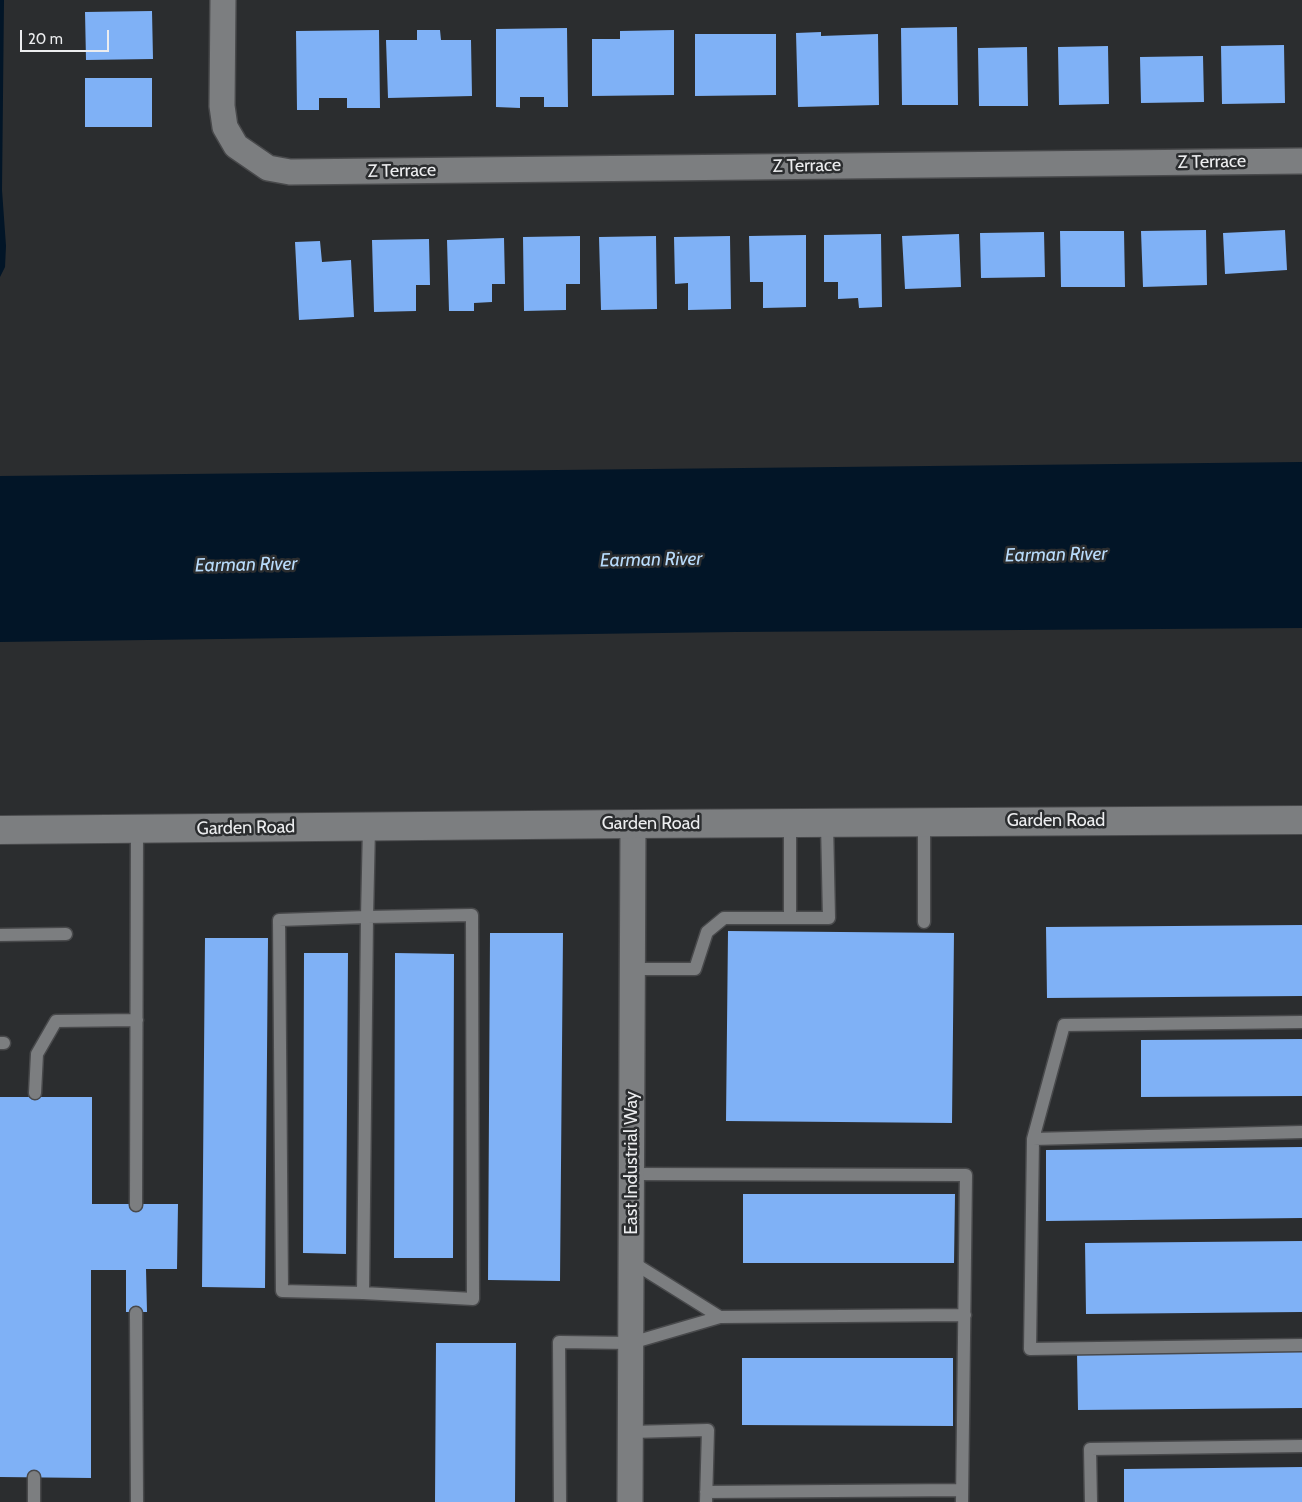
<!DOCTYPE html>
<html>
<head>
<meta charset="utf-8">
<style>
  body { margin:0 }
  #map { position:relative; width:1302px; height:1502px; overflow:hidden; background:#2b2d2f; font-family:Cabin,sans-serif }
  canvas { display:block }
  .scale { position:absolute; left:20px; top:30px; width:89px; height:22px; box-sizing:border-box; border:2px solid #ecedef; border-top:0; padding-left:6px; font-size:15px; line-height:18px; white-space:nowrap; color:#ecedef; -webkit-text-stroke:4px #2b2d2f; paint-order:stroke }
</style>
</head>
<body>
<div id="map">
<canvas width="1302" height="1502"></canvas>
<div class="scale">20 m</div>
</div>
<script>
const g = document.querySelector('canvas').getContext('2d');
g.lineJoin = 'round';
function fillPath(path, color) {
  g.fillStyle = color;
  g.fill(path, 'evenodd');
}
function toPath(rows) {
  const path = new Path2D();
  for (const r of rows) {
    path.moveTo(r[0], r[1]);
    for (let i = 2; i < r.length; i += 2) path.lineTo(r[i], r[i + 1]);
  }
  return path;
}
function stroke(path, color, width, dash) {
  g.strokeStyle = color;
  g.lineWidth = width;
  g.lineCap = dash ? 'butt' : 'round';
  g.setLineDash(dash || []);
  g.stroke(path);
}
function write(font, color, halo, rows, align = 'center') {
  g.font = font + ' Cabin,sans-serif';
  g.lineWidth = 5;
  g.setLineDash([]);
  g.textBaseline = 'middle';
  g.strokeStyle = halo;
  g.fillStyle = color;
  for (const [text, x, y, turn = 0] of rows) {
    g.save();
    g.translate(x, y);
    g.rotate((+turn || 0) * Math.PI / 180);
    g.textAlign = isNaN(turn) ? turn : align;
    if (halo) g.strokeText(text, 0, 0);
    g.fillText(text, 0, 0);
    g.restore();
  }
}
fillPath(toPath([
  [0,0,4,0,2,190,6,246,5,267,0,277],
  [1302,462,1302,628,735,632,0,642,0,476]
]), '#021527');
fillPath(toPath([
  [152,11,153,59,86,60,85,12],
  [957,27,958,105,902,105,901,28],
  [567,28,568,107,544,107,544,97,520,97,520,108,496,107,496,29],
  [379,30,380,108,347,108,347,98,319,98,319,110,297,110,296,31],
  [417,30,440,30,441,40,471,40,472,96,388,98,386,40,417,40],
  [674,30,674,95,592,96,592,39,620,39,620,31],
  [821,32,821,36,878,34,879,105,798,107,796,33],
  [695,34,776,34,776,95,695,96],
  [1284,45,1285,103,1222,104,1221,46],
  [1108,46,1109,104,1059,105,1058,47],
  [1027,47,1028,106,979,106,978,48],
  [1203,56,1204,102,1141,103,1140,57],
  [85,78,152,78,152,127,85,127],
  [1206,230,1207,285,1143,287,1141,231],
  [1285,230,1287,270,1225,274,1223,233],
  [1060,231,1124,231,1125,287,1061,287],
  [1044,232,1045,277,981,278,980,233],
  [881,234,882,307,859,308,858,298,838,299,838,282,824,282,824,235],
  [959,234,961,287,905,289,902,236],
  [806,235,806,307,763,308,763,282,750,282,749,236],
  [580,236,580,284,566,284,566,310,524,311,523,237],
  [656,236,657,309,601,310,599,237],
  [730,236,731,309,688,310,688,283,675,284,674,237],
  [504,238,505,284,492,284,492,302,474,303,474,311,449,311,447,240],
  [429,239,430,285,416,285,416,311,374,312,372,240],
  [320,241,322,262,351,260,354,317,299,320,295,242],
  [1302,925,1302,996,1047,998,1046,927],
  [728,931,954,933,952,1123,726,1121],
  [490,933,563,933,560,1281,488,1280],
  [205,938,268,938,265,1288,202,1287],
  [304,953,348,953,346,1254,303,1253],
  [395,953,454,954,453,1258,394,1258],
  [1302,1039,1302,1096,1141,1097,1141,1040],
  [0,1097,92,1097,92,1204,178,1204,177,1269,146,1269,147,1312,126,1312,126,1270,91,1270,91,1478,0,1477],
  [1302,1147,1302,1218,1046,1221,1046,1150],
  [743,1194,955,1194,954,1263,743,1263],
  [1302,1241,1302,1312,1086,1314,1085,1243],
  [436,1343,516,1343,515,1502,435,1502],
  [1302,1351,1302,1408,1078,1410,1077,1353],
  [742,1358,953,1358,953,1426,742,1425],
  [1302,1467,1302,1502,1124,1502,1124,1469]
]), '#7fb1f6');
const service = toPath([
  [924,822,924,922],
  [790,823,790,918],
  [0,935,66,934],
  [633,969,695,969,707,932,724,918,829,918,827,823],
  [1302,1022,1064,1025,1033,1139,1030,1349,1302,1345],
  [0,1043,4,1043],
  [35,1093,37,1054,56,1021,137,1020],
  [1033,1139,1302,1132],
  [632,1174,966,1175,962,1502],
  [136,1205,137,829],
  [632,1262,720,1317],
  [363,1293,367,917,472,915,473,1299,363,1293,282,1291,279,920,367,917,369,827],
  [136,1313,137,1502],
  [631,1432,708,1430,706,1502],
  [706,1492,962,1490],
  [34,1502,34,1477],
  [560,1502,559,1342,631,1343,720,1317,965,1315],
  [1091,1502,1090,1449,1302,1446]
]);
const minor = toPath([
  [223,0,222,106,225,127,236,146,268,168,290,172,1302,161],
  [630,1502,633,824]
]);
const tertiary = toPath([
  [0,830,633,824,1302,820]
]);
stroke(service, '#48494b', 15);
stroke(minor, '#48494b', 28);
stroke(tertiary, '#48494b', 30);
stroke(service, '#7c7e80', 12);
stroke(minor, '#7c7e80', 25);
stroke(tertiary, '#7c7e80', 28);
write('18px', '#ecedef', '#2b2d2f', [
  ["Z Terrace",1212,162,-1],
  ["Z Terrace",807,166,-1],
  ["Z Terrace",402,171,-1],
  ["Garden Road",1056,821],
  ["Garden Road",651,824],
  ["Garden Road",246,828,-1],
  ["East Industrial Way",632,1163,-90]
]);
write('italic 19px', '#b8dbfb', '#2b2d2f', [
  ["Earman River",1056,555,-1],
  ["Earman River",651,560,-1],
  ["Earman River",246,565,-1]
]);
</script>
</body>
</html>
